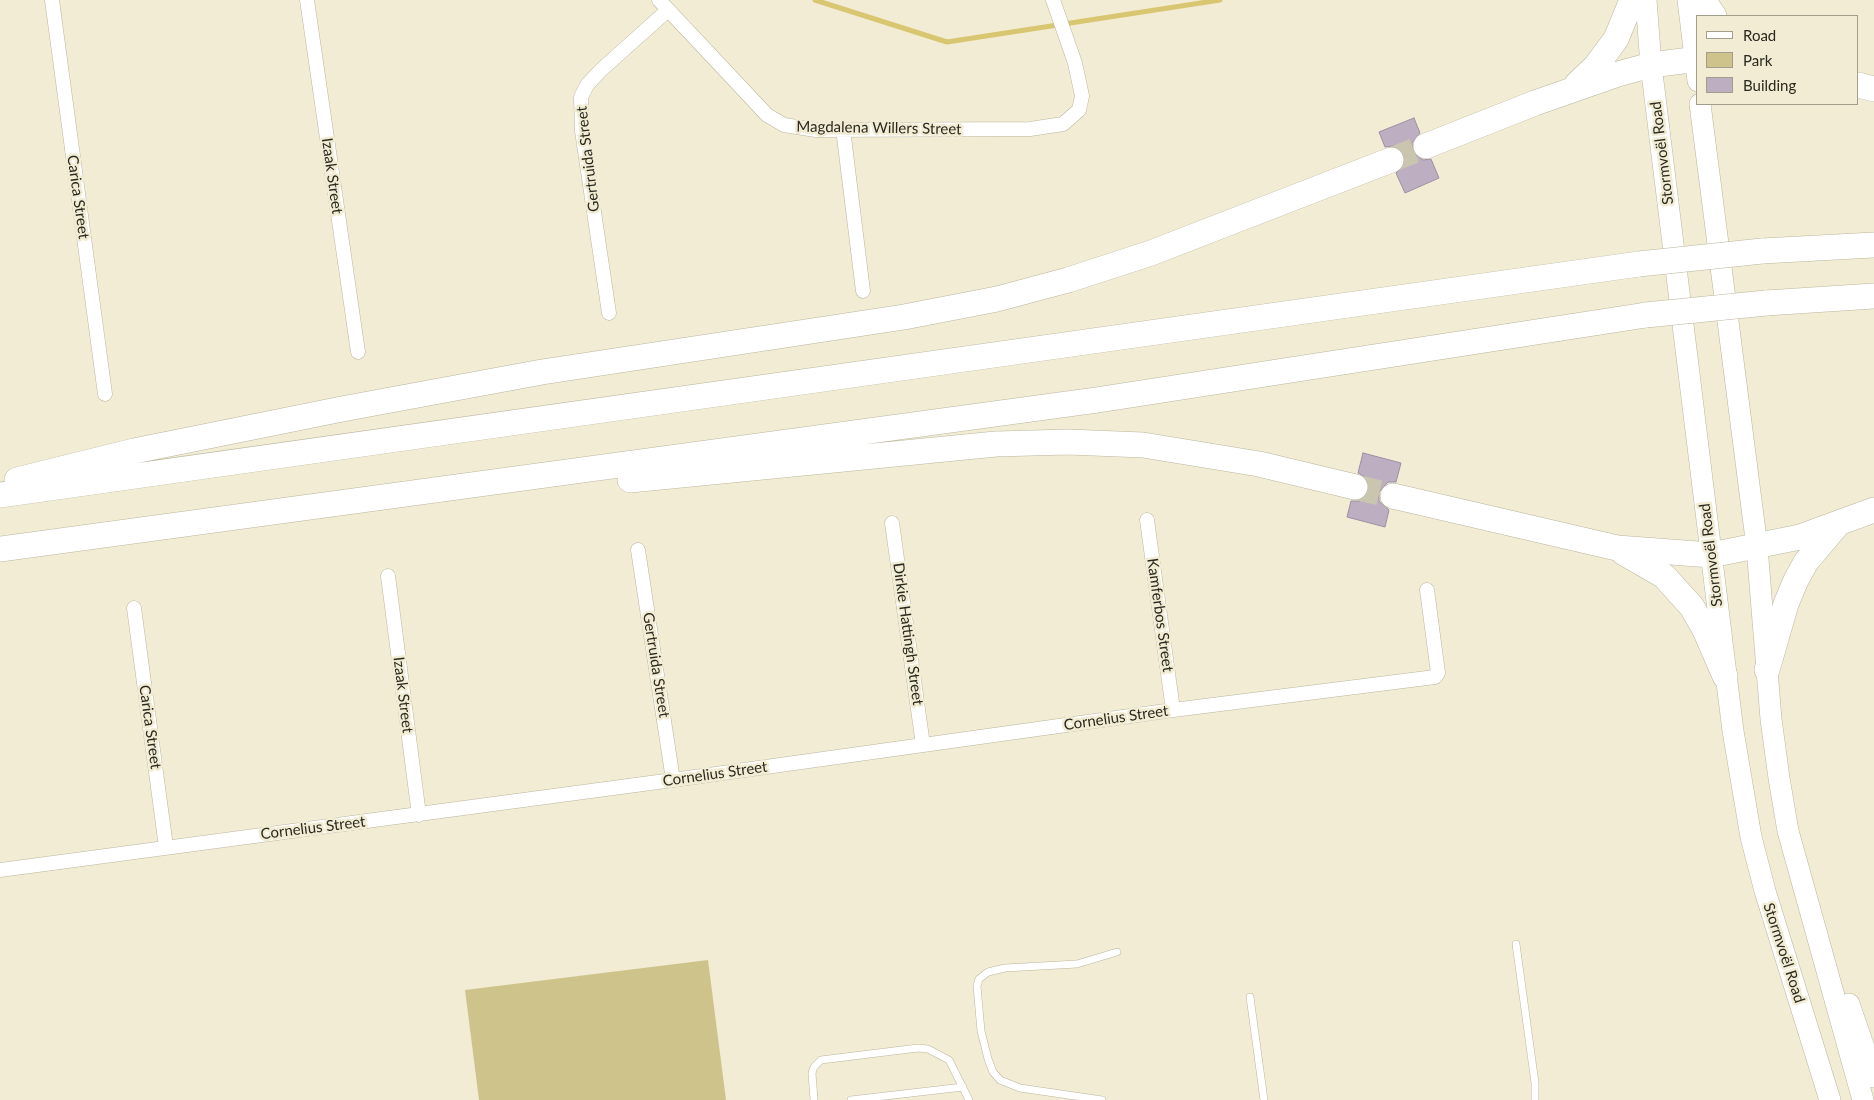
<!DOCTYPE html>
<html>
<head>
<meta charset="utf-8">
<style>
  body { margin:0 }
  #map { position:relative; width:1874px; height:1100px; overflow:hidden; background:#f1ecd3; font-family:Lato,sans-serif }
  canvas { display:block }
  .legend { position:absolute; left:1696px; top:15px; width:162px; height:90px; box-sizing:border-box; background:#f1ecd3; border:1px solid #a19e8b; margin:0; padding:6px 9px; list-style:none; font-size:15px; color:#2a281f }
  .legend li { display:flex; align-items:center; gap:10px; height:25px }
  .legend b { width:25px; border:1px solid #a19e8b }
</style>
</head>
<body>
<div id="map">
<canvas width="1874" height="1100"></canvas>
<ul class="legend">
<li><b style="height:6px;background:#fff"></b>Road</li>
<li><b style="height:14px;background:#cfc38c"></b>Park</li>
<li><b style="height:14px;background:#bdaec2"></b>Building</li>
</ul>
</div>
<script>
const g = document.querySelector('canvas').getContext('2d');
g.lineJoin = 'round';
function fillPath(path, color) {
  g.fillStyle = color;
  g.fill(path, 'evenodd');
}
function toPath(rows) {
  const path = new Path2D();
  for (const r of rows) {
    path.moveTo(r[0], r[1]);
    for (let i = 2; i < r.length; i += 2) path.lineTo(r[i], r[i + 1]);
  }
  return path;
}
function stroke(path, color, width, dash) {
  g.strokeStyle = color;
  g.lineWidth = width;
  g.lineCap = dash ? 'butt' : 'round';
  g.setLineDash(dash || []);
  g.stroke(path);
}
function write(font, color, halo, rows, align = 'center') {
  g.font = font + ' Lato,sans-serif';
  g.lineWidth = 5;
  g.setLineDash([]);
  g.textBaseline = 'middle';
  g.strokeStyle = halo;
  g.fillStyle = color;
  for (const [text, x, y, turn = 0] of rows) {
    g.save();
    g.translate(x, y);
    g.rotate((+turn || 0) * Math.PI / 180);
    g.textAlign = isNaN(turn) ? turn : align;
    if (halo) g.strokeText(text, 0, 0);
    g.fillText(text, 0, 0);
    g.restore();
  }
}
fillPath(toPath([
  [708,960,726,1100,479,1100,465,990]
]), '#cfc38c');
stroke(toPath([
  [815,0,947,42,1220,0]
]), '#d9c670', 5);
const building = toPath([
  [1414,118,1420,133,1412,143,1413,152,1423,160,1431,159,1439,178,1405,193,1396,173,1405,163,1404,154,1394,146,1385,147,1379,132,1414,118],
  [1363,453,1401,463,1396,482,1388,482,1379,492,1379,501,1389,510,1385,527,1347,517,1351,501,1360,501,1369,491,1369,482,1364,476,1358,473,1363,453]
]);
fillPath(building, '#bdaec2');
stroke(building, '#9d8ea2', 1);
stroke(toPath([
  [1391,160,1426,146],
  [1355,487,1393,496]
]), '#c9c5af', 25, [25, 12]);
const service = toPath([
  [1516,944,1535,1083,1535,1100],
  [1250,997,1264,1100],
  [814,1100,812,1073,814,1067,821,1060,918,1048,928,1049,949,1060,969,1100],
  [851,1100,963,1087],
  [1102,1100,1020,1088,1000,1080,993,1072,988,1059,981,1031,977,986,979,979,988,972,1005,968,1077,964,1117,952]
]);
const minor = toPath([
  [52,0,105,394],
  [307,0,358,352],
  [659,0,767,115,784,125,816,130,1030,129,1063,124,1079,110,1082,96,1075,63,1053,0],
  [843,129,863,291],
  [609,313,582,131,581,97,587,85,601,70,668,10],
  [1147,520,1173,710],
  [892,523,923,745],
  [638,550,673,780],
  [388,576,419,815],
  [134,608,166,847],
  [0,870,673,780,1173,710,1435,677,1438,673,1427,590]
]);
const primary = toPath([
  [1646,0,1651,65,1733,731,1751,837,1765,891,1830,1100],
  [1688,0,1698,81],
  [1700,104,1757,547,1771,719,1779,778,1788,831,1863,1100],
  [1849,1004,1874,1077]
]);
const motorway = toPath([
  [1703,0,1714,16],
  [1577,84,1596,66,1616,39,1632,0],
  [1858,85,1874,89],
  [1426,146,1535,103,1618,74,1651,65,1698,59],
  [1762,251,1874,245],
  [1766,303,1874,296],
  [17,480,134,451,342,409,542,372,904,317,997,299,1068,280,1151,253,1391,160],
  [630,480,996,444,1068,442,1143,445,1259,464,1355,487],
  [0,495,1639,264],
  [1393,496,1617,548,1711,555,1800,537,1874,510],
  [0,549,1097,400,1646,315],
  [1624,553,1664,576,1692,607,1705,630,1725,676],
  [1767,670,1786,604,1796,580,1806,562,1838,524]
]);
stroke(service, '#bab69e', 8);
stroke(minor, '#bab69e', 15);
stroke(primary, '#bab69e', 22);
stroke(motorway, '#bab69e', 26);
stroke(service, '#fff', 7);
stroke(minor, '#fff', 14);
stroke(primary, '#fff', 21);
stroke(motorway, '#fff', 25);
const motorwayBridge = toPath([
  [1639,264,1762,251],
  [1646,315,1766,303]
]);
stroke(motorwayBridge, '#bab69e', 26, []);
stroke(motorwayBridge, '#fff', 25);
write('15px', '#2a281f', '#f1ecd3', [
  ["Magdalena Willers Street",879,128,1],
  ["Stormvoël Road",1662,153,-97],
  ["Gertruida Street",588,159,-97],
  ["Izaak Street",332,176,82],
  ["Carica Street",78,197,82],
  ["Stormvoël Road",1711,555,-97],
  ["Kamferbos Street",1160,615,82],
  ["Dirkie Hattingh Street",908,634,82],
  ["Gertruida Street",656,665,81],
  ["Izaak Street",403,695,83],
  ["Cornelius Street",1116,718,-8],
  ["Carica Street",150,727,82],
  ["Cornelius Street",715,774,-8],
  ["Cornelius Street",313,828,-7],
  ["Stormvoël Road",1784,953,72]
]);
</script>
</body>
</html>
